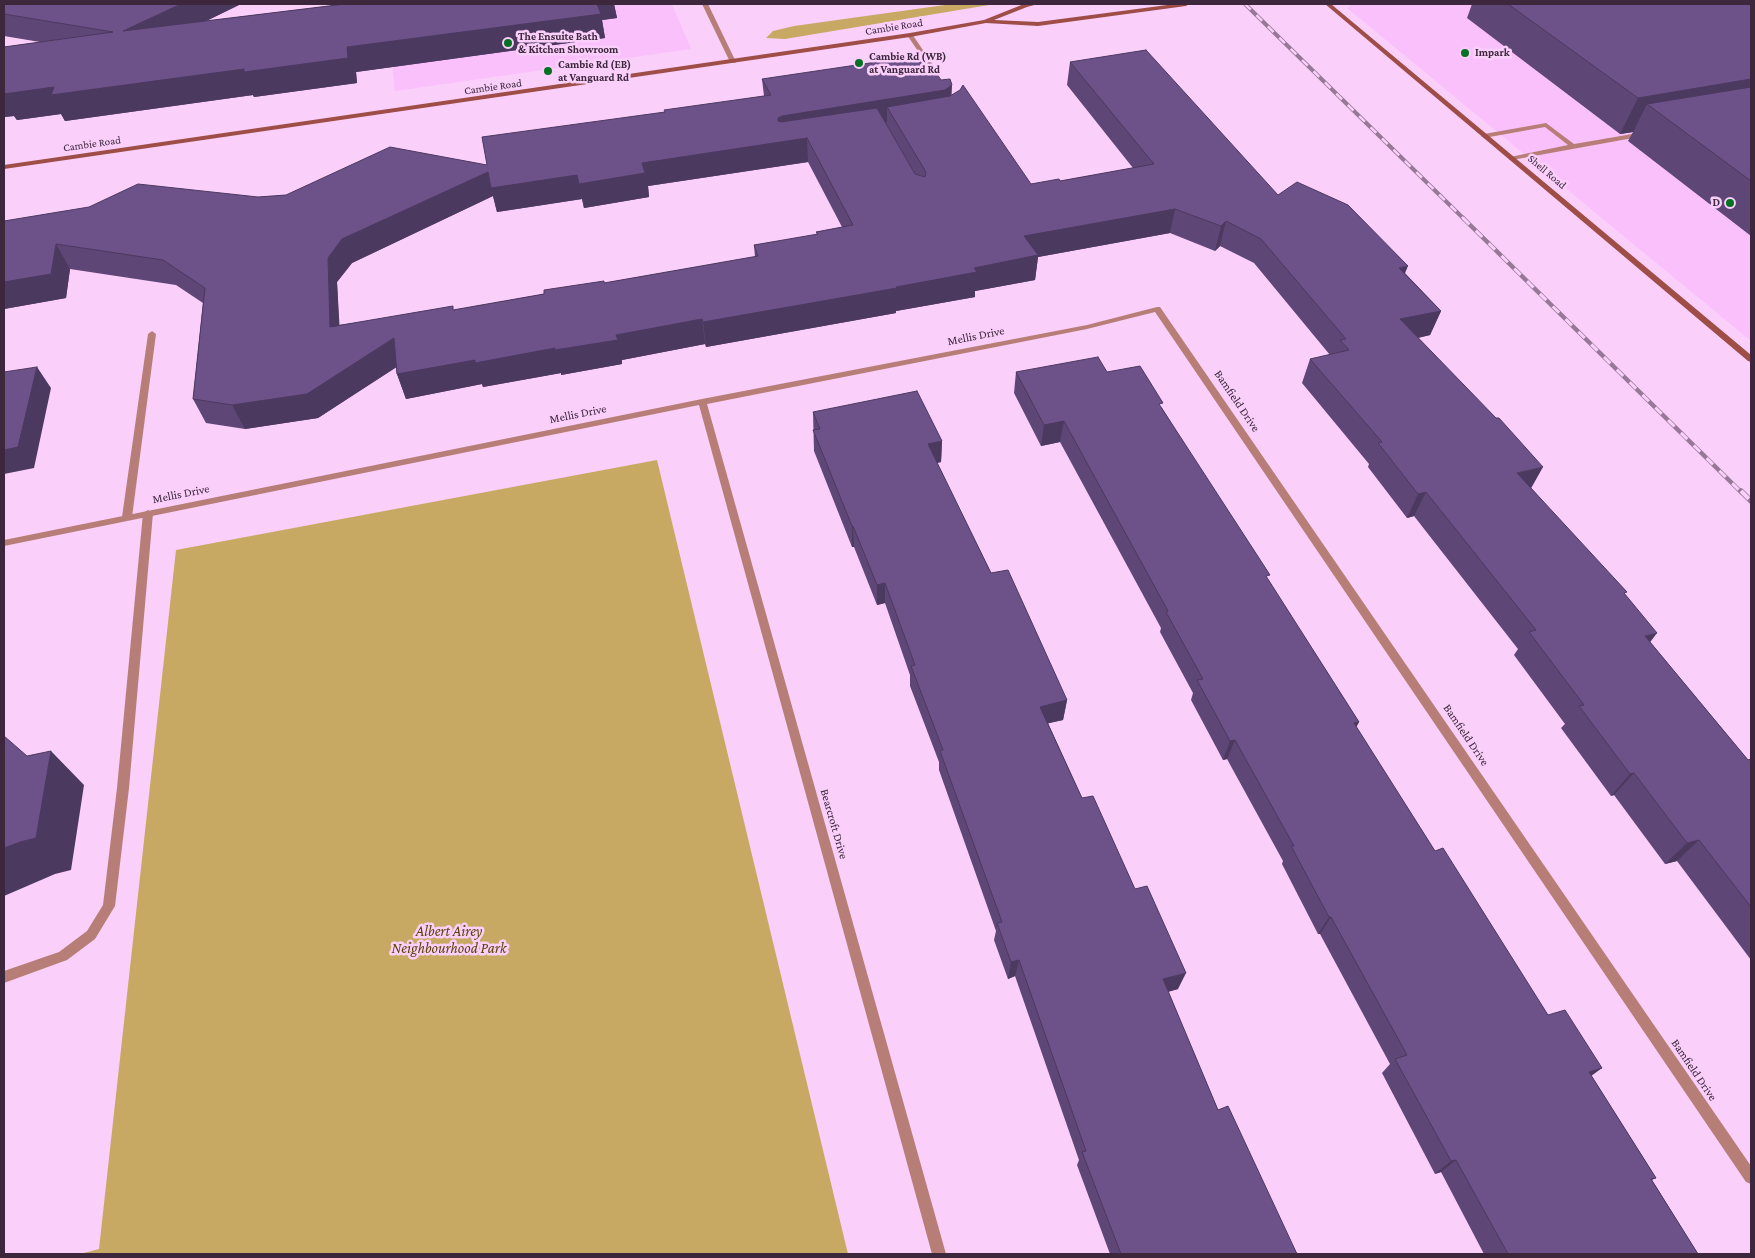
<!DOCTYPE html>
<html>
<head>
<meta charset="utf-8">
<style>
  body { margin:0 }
  #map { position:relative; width:1755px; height:1258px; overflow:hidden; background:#facffa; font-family:"Crimson Pro",serif }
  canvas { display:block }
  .frame { position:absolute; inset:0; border:5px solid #3c273c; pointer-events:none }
</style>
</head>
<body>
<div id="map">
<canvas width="1755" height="1258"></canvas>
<div class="frame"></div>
</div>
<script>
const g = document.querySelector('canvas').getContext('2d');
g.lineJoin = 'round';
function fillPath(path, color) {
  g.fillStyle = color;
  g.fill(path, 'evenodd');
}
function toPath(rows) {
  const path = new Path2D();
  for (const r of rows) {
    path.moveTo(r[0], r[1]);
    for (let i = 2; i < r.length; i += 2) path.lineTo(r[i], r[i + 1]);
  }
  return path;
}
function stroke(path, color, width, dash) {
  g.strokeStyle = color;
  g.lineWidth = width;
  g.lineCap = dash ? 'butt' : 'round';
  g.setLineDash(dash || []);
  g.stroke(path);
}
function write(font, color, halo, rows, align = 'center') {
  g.font = font + ' "Crimson Pro",serif';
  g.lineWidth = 5;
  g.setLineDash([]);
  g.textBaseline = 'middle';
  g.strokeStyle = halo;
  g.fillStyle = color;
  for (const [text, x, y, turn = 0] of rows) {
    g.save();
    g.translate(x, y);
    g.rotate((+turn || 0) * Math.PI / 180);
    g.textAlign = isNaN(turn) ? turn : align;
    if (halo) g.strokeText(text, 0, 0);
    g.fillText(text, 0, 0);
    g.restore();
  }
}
fillPath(toPath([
  [386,4,672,4,691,49,395,91],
  [1352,4,1751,4,1751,341,1347,8]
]), '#fac0fb');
fillPath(toPath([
  [952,4,995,4,785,39,766,38,773,31,794,26],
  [657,460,848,1254,80,1254,99,1249,176,550]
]), '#c7a964');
fillPath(toPath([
  [1546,123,1574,144,1644,132,1647,134,1644,136,1512,160,1510,159,1510,157,1568,145,1545,127,1484,138,1481,136,1484,134,1546,123],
  [152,331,156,334,132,517,127,520,122,517,148,334,152,331],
  [148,510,153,513,129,788,115,906,95,939,67,960,4,983,4,971,59,952,87,931,103,905,117,788,143,513,148,510]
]), '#b77e78');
fillPath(toPath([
  [702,4,708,4,736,62,735,63,730,62,702,4],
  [908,34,912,34,938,72,937,73,933,73,907,35,908,34],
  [1157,307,1160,307,1751,1166,1751,1184,1746,1182,1155,312,1087,329,707,404,946,1254,932,1254,699,405,4,546,4,540,702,399,1087,325,1157,307]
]), '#b77e78');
fillPath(toPath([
  [1024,4,1038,4,1027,7,994,20,1038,22,1175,4,1189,4,1186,6,1038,26,986,23,910,37,4,169,4,165,910,33,984,20,1024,4],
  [1325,4,1331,4,1751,355,1751,362,1748,361,1325,4]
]), '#9e4d47');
const railFar2 = toPath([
  [1245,4,1464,219]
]);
const railFar1 = toPath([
  [1463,218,1742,493]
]);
const rail = toPath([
  [1741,491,1751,501]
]);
stroke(railFar2, '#977897', 4);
stroke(railFar1, '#977897', 4.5);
stroke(rail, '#977897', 5.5);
stroke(railFar2, '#facffa', 2.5, [8]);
stroke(railFar1, '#facffa', 3, [9]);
stroke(rail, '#facffa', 4, [11]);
fillPath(toPath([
  [4,4,241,4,206,21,345,4,614,4,617,18,602,20,605,38,356,72,357,83,254,97,253,95,65,121,61,114,17,120,14,116,4,117,4,47,40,42,4,36],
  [1472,4,1751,4,1751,236,1628,141,1633,132,1620,134,1467,18],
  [1070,62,1278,195,1405,273,1441,311,1430,335,1418,338,1531,488,1625,595,1650,642,1748,760,1751,759,1751,960,1677,861,1665,864,1614,795,1611,796,1561,728,1565,724,1514,655,1518,649,1414,516,1407,518,1368,467,1369,464,1302,383,1310,359,1330,355,1254,263,1220,246,1215,251,1170,233,1038,257,1035,280,975,291,975,297,896,311,896,313,706,347,705,344,622,360,622,364,561,375,561,373,483,387,482,384,406,399,397,374,396,367,318,418,245,429,206,423,193,399,203,303,176,285,70,269,66,298,4,309,4,221,286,195,487,165,664,112,764,96,762,79,952,95,1031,184,1060,181,1133,168,1067,85],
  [808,162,842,227,816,232,817,235,754,245,755,257,604,283,544,294,454,310,339,325,337,282,352,263,493,196,497,212,582,199,584,208,649,197,648,186],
  [1016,372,1107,372,1162,408,1268,580,1359,722,1356,727,1435,851,1548,1015,1602,1068,1591,1075,1656,1178,1652,1180,1698,1254,1484,1254,1441,1172,1435,1174,1382,1073,1390,1064,1320,934,1318,934,1282,864,1283,861,1227,759,1223,760,1191,700,1193,693,1160,632,1161,628,1060,442,1041,446,1014,393],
  [813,412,942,441,941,462,937,463,991,573,1067,700,1063,720,1048,723,1082,798,1178,989,1168,992,1218,1110,1297,1254,1110,1254,1077,1165,1079,1160,1015,976,1008,979,994,940,996,931,939,770,939,762,910,686,910,675,885,603,877,605,854,547,852,547,814,451]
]), '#5e4676');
fillPath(toPath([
  [181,4,241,4,135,56,123,31],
  [596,4,614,4,617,18,602,20,605,38,356,72,357,83,254,97,253,95,65,121,61,114,17,120,14,116,4,117,4,90,347,47],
  [1751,79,1751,110,1647,104,1633,132,1620,134,1638,98],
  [952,85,951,109,887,107,887,122,784,139,807,138,808,162,648,186,649,197,584,208,579,184,642,163,778,121,778,118,782,116],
  [488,172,577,175,582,199,497,212,493,196,352,263,337,282,341,352,330,327,328,258,342,239],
  [1175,209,1170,233,1038,257,1035,280,975,291,975,297,896,311,896,313,706,347,703,322,896,287,974,268,1024,236],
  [1226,221,1220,246,1215,251,1221,226],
  [56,244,70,269,66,298,4,309,4,282],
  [1408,266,1398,290,1399,268],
  [1441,311,1430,335,1390,344,1400,319],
  [702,319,705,344,622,360,622,364,561,375,561,373,483,387,482,384,406,399,397,374],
  [394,338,403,363,318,418,245,429,232,405],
  [37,367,51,388,34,468,4,474,4,450],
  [1064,421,1060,442,1041,446,1044,425],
  [942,441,941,462,927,465,928,444],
  [1543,467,1529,492,1517,473],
  [1426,492,1414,516,1407,518,1418,494],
  [852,526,853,526,854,547,852,547],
  [885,583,885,603,877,605,877,585],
  [1657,633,1639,657,1645,636],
  [1067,700,1063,720,1037,726,1040,707],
  [1359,722,1349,741,1354,723],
  [1235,740,1227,759,1223,760,1230,741],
  [51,751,84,785,71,870,55,874,4,896,4,848],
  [1634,773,1614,795,1611,796,1630,774],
  [1699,840,1677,861,1665,864,1687,843],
  [1329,917,1331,917,1320,934,1318,934],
  [1019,960,1015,976,1008,979,1011,962],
  [1186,973,1178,989,1155,995,1163,979],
  [1602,1068,1583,1082,1589,1072],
  [1456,1160,1441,1172,1435,1174,1451,1161]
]), '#4c3960');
const building = toPath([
  [4,4,181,4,123,31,345,4,597,4,601,14,347,47,348,58,244,72,244,69,51,95,54,87,4,94,4,47,113,32,4,14,4,4],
  [1508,4,1751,4,1751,79,1638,98,1508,4],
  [1146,50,1278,195,1297,182,1348,205,1408,266,1399,268,1441,311,1400,319,1496,418,1499,418,1543,467,1517,473,1627,592,1624,593,1657,633,1645,636,1748,760,1751,759,1751,907,1699,840,1687,843,1634,773,1630,774,1579,706,1584,705,1529,632,1536,630,1426,492,1418,494,1378,443,1382,442,1310,359,1349,350,1340,340,1346,339,1261,239,1226,221,1221,226,1175,209,1024,236,1038,255,974,268,977,272,896,287,897,288,703,322,702,319,616,335,618,340,555,350,555,348,475,363,475,360,397,374,394,338,307,394,232,405,193,399,205,288,163,260,56,244,51,274,4,282,4,221,89,207,138,184,258,197,286,195,390,147,487,165,482,137,665,112,664,110,771,95,762,79,924,55,941,80,950,79,952,85,945,90,782,116,778,118,778,121,781,122,877,108,915,174,925,177,926,172,887,107,950,96,960,90,963,85,1031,184,1059,179,1060,181,1154,164,1070,62,1146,50],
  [807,138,853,225,816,232,818,234,754,245,758,256,604,283,604,281,544,290,544,294,453,310,453,306,330,327,328,258,342,239,488,172,491,188,577,175,579,184,645,173,642,163,807,138],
  [1751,87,1751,181,1647,104,1751,87],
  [1098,357,1107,372,1140,366,1163,403,1159,404,1270,575,1266,576,1359,722,1354,723,1435,851,1443,848,1548,1015,1565,1010,1602,1068,1589,1072,1656,1178,1651,1179,1698,1254,1508,1254,1456,1160,1451,1161,1395,1059,1407,1055,1331,917,1329,917,1291,846,1294,846,1235,740,1230,741,1197,680,1203,679,1166,612,1168,611,1064,421,1044,425,1016,372,1098,357],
  [37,367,18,447,4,450,4,372,37,367],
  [917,391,942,441,928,444,991,573,1008,570,1067,700,1040,707,1082,798,1093,796,1135,889,1147,886,1186,973,1163,979,1218,1110,1228,1106,1297,1254,1121,1254,1082,1152,1086,1151,1019,960,1011,962,997,923,1002,922,940,751,943,750,911,666,915,665,885,583,877,585,853,526,852,526,813,430,820,429,813,412,917,391],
  [4,736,27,756,51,751,36,838,20,842,4,848,4,736]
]);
fillPath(building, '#6d5189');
stroke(building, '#4c3960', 1);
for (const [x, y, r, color] of [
  [508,43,5,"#047123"],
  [1465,53,5,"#047123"],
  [859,63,5,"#047123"],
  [548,71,5,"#047123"],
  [1730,203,5,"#047123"]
]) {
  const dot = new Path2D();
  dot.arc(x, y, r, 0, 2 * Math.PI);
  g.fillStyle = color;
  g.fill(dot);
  stroke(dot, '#facffa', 2);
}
write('11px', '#3c273c', '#facffa', [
  ["Cambie Road",894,27,-9],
  ["Cambie Road",493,87,-8],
  ["Cambie Road",92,144,-8],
  ["Shell Road",1547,172,40]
]);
write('bold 11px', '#3c273c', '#facffa', [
  ["The Ensuite Bath",518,37],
  ["& Kitchen Showroom",518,50],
  ["Impark",1475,53],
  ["Cambie Rd (WB)",869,57],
  ["at Vanguard Rd",869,70],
  ["Cambie Rd (EB)",558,65],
  ["at Vanguard Rd",558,78],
  ["D",1720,203,"right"]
], 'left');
write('12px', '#3c273c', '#facffa', [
  ["Mellis Drive",976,336,-11],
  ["Bamfield Drive",1237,401,56],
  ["Mellis Drive",578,414,-11],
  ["Mellis Drive",181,494,-11],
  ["Bamfield Drive",1466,735,56],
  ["Bearcroft Drive",834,824,74],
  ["Bamfield Drive",1694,1070,56]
]);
write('italic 15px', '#5b4407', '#facffa', [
  ["Albert Airey",449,931],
  ["Neighbourhood Park",449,948]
]);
</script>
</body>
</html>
